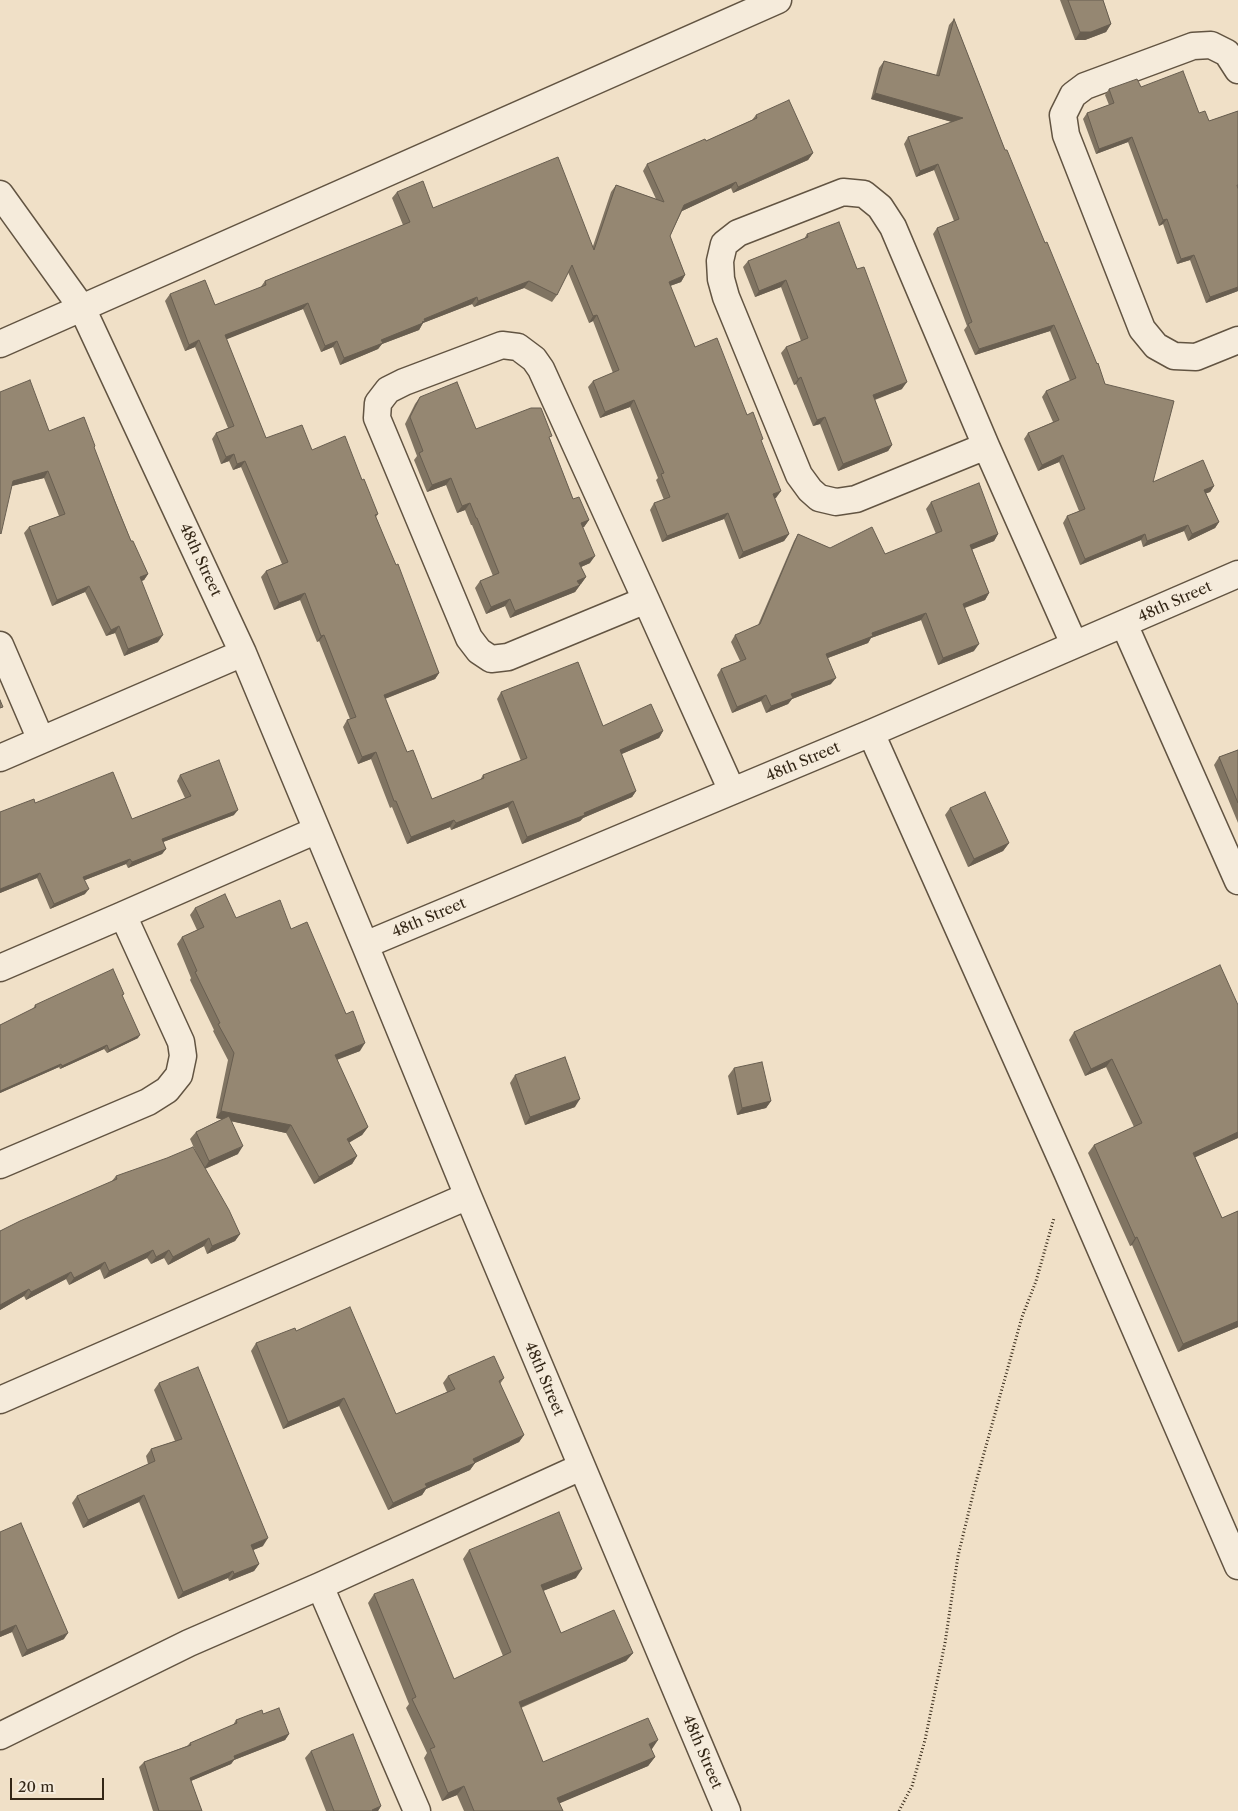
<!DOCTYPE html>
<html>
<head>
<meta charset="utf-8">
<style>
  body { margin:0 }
  #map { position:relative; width:1238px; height:1811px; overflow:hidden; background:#f0e0c7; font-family:"Libre Caslon Text",serif }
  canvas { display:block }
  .scale { position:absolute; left:10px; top:1778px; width:94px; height:22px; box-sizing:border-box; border:2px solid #332616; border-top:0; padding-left:6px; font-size:15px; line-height:18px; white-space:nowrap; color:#332616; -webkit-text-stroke:4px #f5ebdb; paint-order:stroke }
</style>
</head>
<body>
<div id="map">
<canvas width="1238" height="1811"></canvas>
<div class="scale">20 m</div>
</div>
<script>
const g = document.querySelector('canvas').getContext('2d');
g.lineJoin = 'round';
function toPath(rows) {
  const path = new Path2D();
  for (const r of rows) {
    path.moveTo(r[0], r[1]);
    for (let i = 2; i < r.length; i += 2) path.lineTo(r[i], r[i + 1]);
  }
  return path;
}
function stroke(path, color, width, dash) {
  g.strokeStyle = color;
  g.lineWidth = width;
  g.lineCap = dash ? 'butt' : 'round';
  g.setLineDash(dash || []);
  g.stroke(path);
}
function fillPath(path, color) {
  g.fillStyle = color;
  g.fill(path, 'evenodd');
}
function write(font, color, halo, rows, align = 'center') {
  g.font = font + ' "Libre Caslon Text",serif';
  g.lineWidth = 4.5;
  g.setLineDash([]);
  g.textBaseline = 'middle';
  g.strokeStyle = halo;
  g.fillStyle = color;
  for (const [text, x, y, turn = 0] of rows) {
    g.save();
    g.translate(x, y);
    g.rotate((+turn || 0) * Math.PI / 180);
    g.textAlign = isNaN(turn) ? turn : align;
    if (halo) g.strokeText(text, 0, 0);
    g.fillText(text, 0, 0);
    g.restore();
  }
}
const street = toPath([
  [1238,70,1227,53,1211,45,1193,46,1085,86,1073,95,1063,115,1066,135,1142,329,1156,346,1174,356,1196,357,1238,340],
  [0,194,82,308,243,653,365,945,468,1196,727,1811],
  [0,344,778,0],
  [986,446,856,499,836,502,819,498,810,490,799,475,726,297,721,279,720,261,724,244,738,233,843,192,864,194,880,207,893,227,986,446,1074,644],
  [646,600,508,657,491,659,479,651,469,638,377,418,378,403,388,390,404,382,502,345,518,347,534,359,541,369,646,600,732,791],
  [1124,624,1238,881],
  [0,645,41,740],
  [871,733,1067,1172,1238,1566],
  [0,758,243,653],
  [123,915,317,830],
  [365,945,871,733,1238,574],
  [0,968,123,915,181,1042,183,1056,179,1075,167,1090,148,1102,0,1165],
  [0,1400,468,1196],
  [320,1586,417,1811],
  [0,1736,189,1643,320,1586,581,1467]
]);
stroke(street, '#625442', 29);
stroke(toPath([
  [899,1811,912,1786,925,1740,945,1643,958,1556,976,1482,1022,1317,1036,1281,1054,1218]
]), '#332616', 3, [1, 2.5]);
stroke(street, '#f5ebdb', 26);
fillPath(toPath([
  [1060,0,1103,0,1111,24,1106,32,1085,40,1075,40],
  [954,19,1005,150,1105,384,1153,482,1214,486,1210,492,1206,493,1219,522,1215,528,1188,541,1184,531,1143,547,1141,540,1080,565,1063,523,1067,516,1079,511,1059,462,1038,471,1024,439,1028,433,1053,422,1042,397,1046,391,1070,381,1050,331,975,355,964,330,967,326,933,234,937,228,954,221,934,170,916,177,904,144,908,137,952,122,871,99,879,68,884,61,936,75,949,25],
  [1141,87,1199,113,1209,121,1238,111,1238,291,1206,303,1190,260,1177,264,1163,224,1159,226,1128,142,1096,154,1083,119,1087,113,1109,105,1105,95,1109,89],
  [756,115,813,153,808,160,733,193,731,188,682,211,670,236,685,275,681,282,670,286,695,347,747,415,761,442,776,498,774,498,789,534,784,541,739,559,724,519,662,542,650,510,654,503,664,500,656,480,658,478,630,407,600,418,588,387,593,381,613,373,593,321,589,323,568,272,557,295,552,302,524,288,474,307,472,304,423,323,419,330,382,344,378,349,340,365,333,347,321,352,303,309,226,339,266,438,312,450,362,480,378,514,376,517,439,673,435,679,385,699,407,752,432,799,480,780,483,775,521,761,497,699,501,692,603,726,663,731,659,738,621,754,636,791,632,797,583,818,580,821,522,844,508,807,451,830,450,827,407,844,392,807,390,808,371,759,358,764,343,727,347,720,350,719,319,641,317,642,300,600,274,610,261,577,266,571,282,564,241,467,233,470,229,461,221,464,212,439,216,433,228,428,195,347,185,351,165,301,170,294,215,305,260,288,265,281,403,225,392,198,397,192,433,208,593,246,611,192,616,185,656,199,643,171,647,164,706,141,752,120],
  [807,234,902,389,875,400,892,445,888,451,838,471,820,424,813,426,796,384,794,385,781,353,786,347,801,341,781,287,755,297,743,267,748,261,804,239],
  [0,392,49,431,94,448,131,541,148,574,144,580,141,581,158,642,124,656,115,633,106,636,85,592,52,606,24,533,29,527,59,516,44,478,11,486],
  [420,397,476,429,550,439,573,499,589,520,584,527,582,527,590,563,581,567,586,577,575,592,510,618,505,606,486,614,475,588,480,581,493,576,472,525,471,525,465,510,457,513,446,485,427,492,414,460,417,456,405,424,415,404],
  [931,502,998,534,994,541,972,549,989,593,985,600,965,608,974,651,938,665,921,620,871,638,868,643,828,658,831,684,792,699,788,704,766,713,761,701,732,713,717,675,721,669,740,661,731,642,735,635,758,625,794,541,798,534,830,548,885,554,936,534,926,509],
  [1238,750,1238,823,1214,765,1219,757],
  [180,775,234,815,163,842,166,849,162,854,128,868,126,864,85,880,85,894,50,909,37,878,0,893,0,812,35,803,132,819,185,798,177,781],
  [950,808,1009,843,1003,851,968,867,945,815],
  [195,908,236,918,291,929,360,1051,337,1060,368,1127,362,1135,349,1142,357,1156,352,1164,314,1184,286,1133,231,1121,238,1154,205,1169,240,1234,235,1241,207,1254,204,1246,168,1265,164,1258,151,1264,147,1258,104,1279,100,1269,69,1285,66,1279,26,1300,24,1296,0,1310,0,1231,111,1182,116,1176,199,1159,190,1139,196,1132,222,1119,216,1118,228,1060,213,1031,214,1030,190,980,191,978,177,944,182,937,197,930,190,915],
  [124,994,122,996,138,1038,107,1053,104,1049,60,1069,59,1067,0,1093,0,1025,33,1009,35,1005],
  [1238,1005,1238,1138,1195,1157,1222,1218,1238,1211,1238,1327,1178,1352,1132,1245,1130,1246,1088,1153,1094,1145,1134,1127,1106,1067,1085,1076,1069,1040,1074,1032],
  [734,1068,771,1101,766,1108,737,1115,728,1076],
  [515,1075,575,1107,525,1125,510,1083],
  [296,1331,396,1414,447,1392,443,1383,448,1376,504,1378,500,1384,524,1435,519,1442,475,1463,470,1470,426,1489,422,1495,388,1510,339,1406,283,1429,251,1351,256,1343],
  [159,1383,263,1546,253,1550,259,1564,254,1571,229,1581,228,1578,178,1599,139,1502,83,1528,72,1503,77,1496,148,1464,146,1456,151,1449,175,1441,154,1390],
  [0,1532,64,1639,22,1657,12,1632,0,1637],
  [469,1550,576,1578,543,1591,561,1633,633,1653,626,1661,521,1708,543,1762,651,1749,655,1757,648,1766,559,1803,563,1811,464,1811,457,1795,442,1801,424,1758,427,1753,406,1708,409,1704,368,1603,374,1594,454,1679,503,1656,463,1559],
  [263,1714,289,1734,285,1740,234,1760,231,1764,191,1781,202,1811,153,1811,139,1767,144,1762,187,1746,190,1743,233,1725,236,1720],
  [311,1751,381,1806,378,1811,326,1811,305,1758]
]), '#807462');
fillPath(toPath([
  [1111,24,1106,32,1085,40,1075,40,1080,32],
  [875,93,963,118,959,124,871,99],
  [1132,137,1128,142,1096,154,1099,149],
  [813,153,808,160,733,193,738,187],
  [938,164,934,170,916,177,920,171],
  [736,182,731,188,680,212,684,205],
  [1167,219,1163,224,1159,226,1163,220],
  [1194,255,1190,260,1177,264,1181,259],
  [685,275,681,282,664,288,669,282],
  [786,280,781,287,755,297,759,291],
  [529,281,524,288,474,307,478,301],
  [1238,287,1238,291,1206,303,1210,297],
  [477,297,472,304,423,323,419,330,382,344,378,349,340,365,344,358,424,319],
  [308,303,303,309,220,342,225,335],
  [597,315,593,321,589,323,593,316],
  [1054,325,1050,331,975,355,979,349],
  [199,340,195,347,185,351,189,345],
  [337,341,333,347,321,352,325,346],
  [801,377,796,384,794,385,798,379],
  [907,382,902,389,868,402,873,395],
  [634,400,630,407,600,418,605,412],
  [825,417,820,424,813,426,817,420],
  [892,445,888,451,838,471,843,464],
  [234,454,229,461,221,464,226,457],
  [1063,455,1059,462,1038,471,1042,465],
  [245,461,241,467,233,470,237,464],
  [48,471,44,478,8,487,13,481],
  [451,478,446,485,427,492,432,485],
  [1214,486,1210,492,1199,496,1204,490],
  [781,491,776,498,768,501,773,494],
  [470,503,465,510,457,513,462,506],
  [728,513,724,519,662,542,667,536],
  [589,520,584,527,576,530,581,523],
  [1219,522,1215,528,1188,541,1192,534],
  [1188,525,1184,531,1143,547,1147,541],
  [789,534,784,541,739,559,743,552],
  [998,534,994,541,966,552,970,545],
  [1145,534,1141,540,1080,565,1085,559],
  [595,556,590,563,574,570,579,563],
  [148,574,144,580,135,584,140,577],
  [586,577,581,584,572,588,577,581],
  [580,585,575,592,510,618,515,611],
  [89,586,85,592,52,606,57,600],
  [305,593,300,600,274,610,279,603],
  [989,593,985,600,958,610,963,604],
  [510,599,505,606,486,614,491,607],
  [926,613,921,620,871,638,868,643,822,660,826,654,872,633],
  [119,626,115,633,106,636,111,630],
  [163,635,158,642,124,656,128,649],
  [324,635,319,641,317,642,321,636],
  [979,644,974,651,938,665,943,658],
  [439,673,435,679,379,701,384,695],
  [836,678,831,684,792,699,788,704,766,713,771,706,791,694],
  [766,695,761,701,732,713,737,707],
  [663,731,659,738,615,757,620,750],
  [376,752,371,759,358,764,362,757],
  [636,791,632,797,583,818,580,821,522,844,527,837],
  [513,801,508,807,451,830,456,823],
  [238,810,234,815,158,844,162,839],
  [454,820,450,827,407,844,411,837],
  [1009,843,1003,851,968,867,974,859],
  [166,849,162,854,128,868,132,862],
  [130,859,126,864,80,882,83,877],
  [40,873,37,878,0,893,0,889],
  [89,889,85,894,50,909,54,904],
  [140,1035,138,1038,107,1053,109,1050],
  [365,1043,360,1051,330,1062,335,1055],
  [107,1045,104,1049,60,1069,62,1066],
  [1112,1059,1106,1067,1085,1076,1091,1069],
  [61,1064,59,1067,0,1093,0,1091],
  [580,1099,575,1107,525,1125,530,1117],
  [771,1101,766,1108,737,1115,742,1108],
  [221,1111,291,1125,286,1133,216,1118],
  [368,1127,362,1135,342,1147,347,1139],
  [1238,1132,1238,1138,1187,1161,1193,1153],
  [243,1146,238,1154,204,1169,209,1161],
  [357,1156,352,1164,314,1184,319,1177],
  [240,1234,235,1241,207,1254,212,1246],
  [1137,1237,1132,1245,1130,1246,1135,1238],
  [209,1238,204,1246,168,1265,173,1257],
  [153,1250,147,1258,104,1279,109,1271],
  [169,1250,164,1258,151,1264,156,1257],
  [105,1262,100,1269,69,1285,74,1278],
  [71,1272,66,1279,26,1300,31,1292],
  [29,1289,24,1296,0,1310,0,1305],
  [1238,1321,1238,1327,1178,1352,1183,1344],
  [344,1398,339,1406,283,1429,288,1422],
  [524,1435,519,1442,475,1463,470,1470,426,1489,422,1495,388,1510,393,1503,425,1484,473,1459],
  [144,1495,139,1502,83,1528,88,1520],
  [268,1538,263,1546,246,1553,251,1545],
  [259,1564,254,1571,229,1581,234,1574],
  [582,1569,576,1578,535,1594,541,1585],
  [233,1571,228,1578,178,1599,183,1592],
  [16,1625,12,1632,0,1637,0,1632],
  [68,1633,64,1639,22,1657,27,1650],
  [633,1653,626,1661,512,1711,519,1702],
  [289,1734,285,1740,234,1760,231,1764,186,1783,190,1778,234,1756],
  [658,1740,652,1749,643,1752,649,1744],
  [655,1757,648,1766,551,1807,557,1798],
  [464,1786,457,1795,442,1801,448,1793],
  [381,1806,378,1811,371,1811,372,1810]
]), '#685e50');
const building = toPath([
  [1068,0,1103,0,1111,24,1091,32,1080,32,1068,0],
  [954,19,1005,150,1007,150,1045,243,1047,242,1097,364,1098,363,1105,384,1174,401,1153,482,1203,460,1214,486,1204,490,1219,522,1192,534,1188,525,1147,541,1145,534,1085,559,1067,516,1085,509,1063,455,1042,465,1028,433,1059,420,1046,391,1076,378,1054,325,979,349,968,324,972,322,937,228,959,219,938,164,920,171,908,137,963,118,875,93,884,61,939,76,954,19],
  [1183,71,1199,113,1205,111,1209,121,1238,111,1238,185,1237,185,1238,189,1238,287,1210,297,1194,255,1181,259,1167,219,1163,220,1132,137,1099,149,1087,113,1114,103,1109,89,1137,79,1141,87,1183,71],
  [789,100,813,153,738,187,736,182,684,205,670,236,685,275,669,282,695,347,717,338,747,415,753,412,763,439,761,440,781,491,773,494,789,534,743,552,728,513,667,536,654,503,670,497,661,474,664,473,634,400,605,412,593,381,619,370,597,315,593,316,572,265,557,295,529,281,478,301,477,297,424,319,425,321,422,322,423,323,381,340,383,343,344,358,337,341,325,346,308,303,225,335,266,438,302,425,312,450,345,436,362,480,364,479,378,514,375,515,396,565,398,564,439,673,384,695,407,752,413,750,432,799,484,778,483,775,527,758,501,692,578,662,603,726,651,704,663,731,620,750,636,791,584,813,585,815,527,837,513,801,456,823,454,820,411,837,396,801,394,801,376,752,362,757,347,720,356,717,324,635,321,636,305,593,279,603,266,571,288,562,245,461,237,464,234,454,226,457,216,433,234,426,199,340,189,345,170,294,205,280,215,305,266,285,265,281,410,222,397,192,423,181,433,208,558,157,594,250,616,185,664,202,647,164,705,139,706,141,757,118,756,115,789,100],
  [839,222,857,269,864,267,907,382,873,395,892,445,843,464,825,417,817,420,801,377,798,379,786,347,808,338,786,280,759,291,748,261,808,237,807,234,839,222],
  [30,380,49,431,84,417,95,446,94,447,115,502,131,541,133,541,148,574,140,577,163,635,128,649,119,626,111,630,89,586,57,600,29,527,65,514,48,471,13,481,1,534,0,533,0,392,30,380],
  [457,382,476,429,531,408,541,408,552,436,549,437,573,499,579,497,589,520,581,523,595,556,579,563,586,577,577,581,580,585,515,611,510,599,491,607,480,581,499,573,477,518,476,518,470,503,462,506,451,478,432,485,419,453,423,451,410,417,420,397,457,382],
  [979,483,998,534,970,545,989,593,963,604,979,644,943,658,926,613,872,633,873,636,826,654,836,678,791,694,793,698,771,706,766,695,737,707,721,669,746,659,735,635,760,624,798,534,830,548,872,527,885,554,942,531,931,502,979,483],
  [0,700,3,707,0,708,0,700],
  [1238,750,1238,803,1219,757,1238,750],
  [219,760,238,810,162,839,166,849,132,862,130,859,83,877,89,889,54,904,40,873,0,889,0,812,34,799,35,803,113,772,132,819,191,796,180,775,219,760],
  [985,792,1009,843,974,859,950,808,985,792],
  [225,894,236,918,280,900,291,929,307,922,346,1014,353,1011,365,1043,335,1055,368,1127,347,1139,357,1156,319,1177,291,1125,221,1111,234,1053,218,1024,220,1023,195,972,197,971,182,937,204,927,195,908,225,894],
  [1220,965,1238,1005,1238,1132,1193,1153,1222,1218,1238,1211,1238,1321,1183,1344,1137,1237,1135,1238,1094,1145,1142,1123,1112,1059,1091,1069,1074,1032,1220,965],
  [113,969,124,994,122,995,140,1035,109,1050,107,1045,62,1066,61,1064,0,1091,0,1025,36,1007,35,1005,113,969],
  [565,1057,580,1099,530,1117,515,1075,565,1057],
  [762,1062,771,1101,742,1108,734,1068,762,1062],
  [229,1116,243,1146,209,1161,196,1132,229,1116],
  [193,1147,229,1210,240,1234,212,1246,209,1238,173,1257,169,1250,156,1257,153,1250,109,1271,105,1262,74,1278,71,1272,31,1292,29,1289,0,1305,0,1231,20,1221,117,1179,116,1176,167,1158,193,1147],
  [350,1307,396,1414,455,1389,448,1376,494,1356,504,1378,499,1381,524,1435,473,1459,475,1463,425,1484,427,1487,393,1503,344,1398,288,1422,256,1343,295,1328,296,1331,350,1307],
  [198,1367,268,1538,251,1545,259,1564,234,1574,233,1571,183,1592,144,1495,88,1520,77,1496,155,1461,151,1449,182,1439,159,1383,198,1367],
  [559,1512,582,1569,541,1585,561,1633,614,1610,633,1653,519,1702,543,1762,648,1718,658,1740,649,1744,655,1757,557,1798,563,1811,474,1811,464,1786,448,1793,430,1749,435,1747,412,1699,416,1697,374,1594,413,1579,454,1679,511,1652,469,1550,559,1512],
  [21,1523,68,1633,27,1650,16,1625,0,1632,0,1532,21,1523],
  [279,1708,289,1734,234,1756,235,1759,190,1778,202,1811,159,1811,144,1762,191,1745,190,1743,237,1723,236,1720,262,1710,263,1714,279,1708],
  [353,1734,381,1806,372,1810,373,1811,334,1811,311,1751,353,1734]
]);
fillPath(building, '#958772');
stroke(building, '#685e50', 1);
write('15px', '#332616', '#f5ebdb', [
  ["48th Street",200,560,65],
  ["48th Street",1175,602,-24],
  ["48th Street",803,762,-23],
  ["48th Street",429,918,-23],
  ["48th Street",544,1379,67],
  ["48th Street",702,1752,67]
]);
</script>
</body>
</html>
